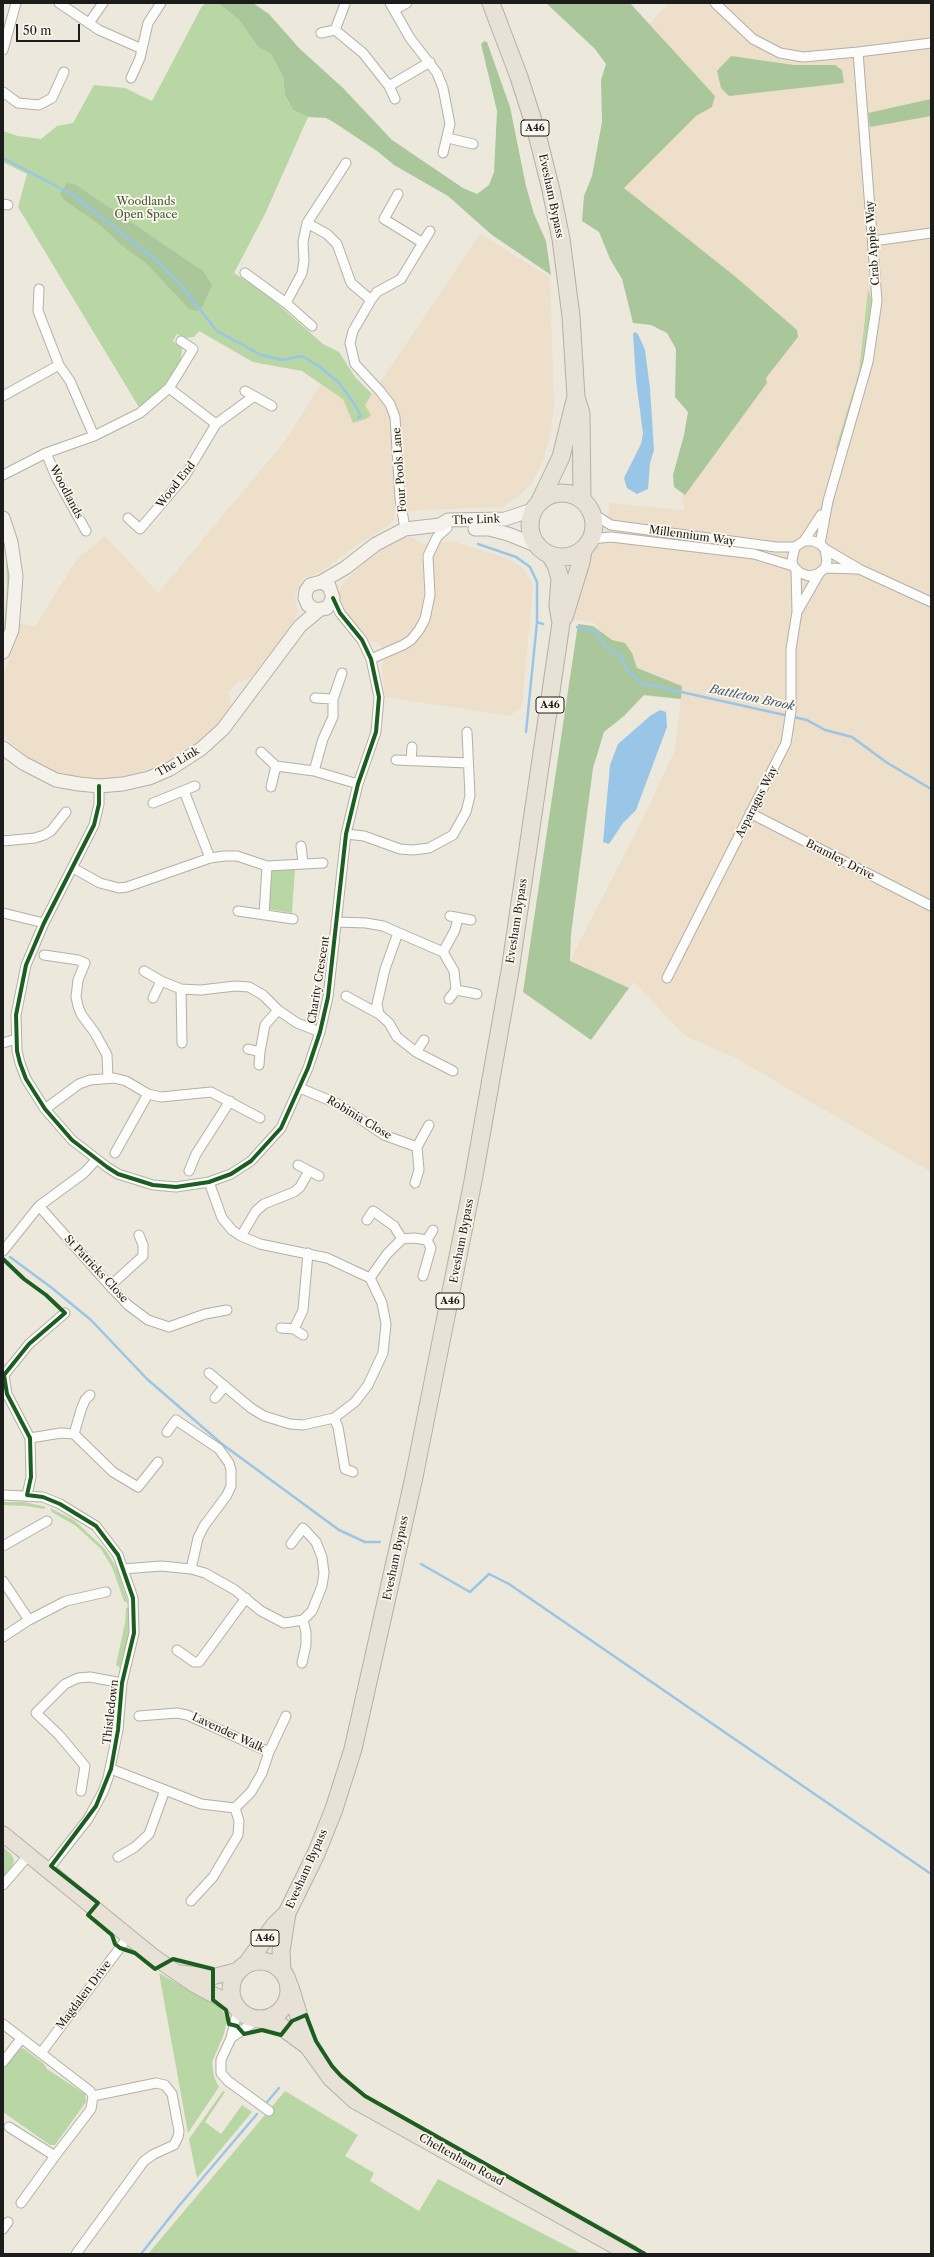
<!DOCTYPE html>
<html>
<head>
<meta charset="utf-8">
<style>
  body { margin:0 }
  #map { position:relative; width:934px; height:2257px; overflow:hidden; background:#ece9dc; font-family:"Libre Caslon Text",serif }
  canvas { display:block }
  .frame { position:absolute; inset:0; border:4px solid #1c1c1c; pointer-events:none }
  .scale { position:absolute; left:16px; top:24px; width:64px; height:18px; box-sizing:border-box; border:2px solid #1c1c1c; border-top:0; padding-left:5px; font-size:12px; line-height:14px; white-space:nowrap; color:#1c1c1c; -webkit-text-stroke:3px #fbf7ec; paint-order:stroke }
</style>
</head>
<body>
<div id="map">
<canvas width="934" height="2257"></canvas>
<div class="frame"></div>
<div class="scale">50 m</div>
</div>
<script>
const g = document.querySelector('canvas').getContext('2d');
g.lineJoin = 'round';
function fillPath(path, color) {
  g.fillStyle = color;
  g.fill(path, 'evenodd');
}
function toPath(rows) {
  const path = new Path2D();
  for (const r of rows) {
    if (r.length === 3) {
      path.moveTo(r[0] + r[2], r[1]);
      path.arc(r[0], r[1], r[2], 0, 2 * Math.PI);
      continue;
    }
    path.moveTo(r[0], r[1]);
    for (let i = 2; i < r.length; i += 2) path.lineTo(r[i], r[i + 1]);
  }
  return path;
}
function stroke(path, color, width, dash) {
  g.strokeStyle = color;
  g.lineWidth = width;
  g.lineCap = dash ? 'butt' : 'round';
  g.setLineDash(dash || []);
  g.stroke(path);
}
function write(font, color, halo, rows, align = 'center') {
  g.font = font + ' "Libre Caslon Text",serif';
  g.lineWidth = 3.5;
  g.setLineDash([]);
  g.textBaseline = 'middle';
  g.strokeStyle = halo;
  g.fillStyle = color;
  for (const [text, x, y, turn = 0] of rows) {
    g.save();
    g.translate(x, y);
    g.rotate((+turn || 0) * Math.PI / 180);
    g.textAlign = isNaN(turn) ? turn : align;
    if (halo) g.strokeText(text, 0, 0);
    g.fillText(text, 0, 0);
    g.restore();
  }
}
fillPath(toPath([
  [669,3,931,3,931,1172,734,1057,685,1036,634,982,629,988,570,961,644,816,675,750,681,699,643,696,628,686,595,623,571,619,579,580,593,550,601,544,609,512,609,503,684,510,682,495,795,331,778,313,624,188,715,96,649,24],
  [480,234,550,277,554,408,548,445,541,465,532,483,519,496,502,507,395,511,393,521,389,525,360,543,321,572,303,578,294,596,298,612,289,629,252,676,242,682,239,681,227,693,231,700,230,708,224,718,200,742,175,760,128,776,107,779,66,776,48,769,29,759,7,739,3,735,3,675,16,640,20,623,35,627,77,559,105,536,158,593,285,441,321,384,343,399,353,423,370,414,365,405],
  [410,536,422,544,452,541,507,558,523,568,533,585,522,707,510,716,385,697,382,666,385,656,379,643,371,641,337,604,337,594,343,584,363,563,385,547]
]), '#eddfca');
fillPath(toPath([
  [206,3,218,3,239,20,258,47,271,54,283,77,285,95,293,110,308,117,265,214,234,273,264,292,323,344,339,352,355,377,372,394,365,405,371,415,366,419,353,423,343,399,302,371,253,362,199,331,194,337,185,338,177,334,173,341,182,348,181,361,165,384,140,409,18,207,27,174,3,162,3,131,18,136,41,139,57,126,73,123,94,85,125,88,152,101,202,6],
  [868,290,872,300,863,364,840,443,835,451,859,372],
  [6,559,9,559,10,581,9,617,3,641,7,588],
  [295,869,292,913,268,909,272,871],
  [3,1502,25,1502,46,1507,44,1509,25,1506,3,1505],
  [50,1508,74,1520,105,1549,118,1570,128,1603,124,1601,112,1567,101,1549,76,1526,52,1512],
  [129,1607,129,1637,120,1668,116,1665,125,1623,126,1608],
  [114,1697,113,1720,110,1754,112,1698],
  [3,1847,11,1854,14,1860,12,1867,3,1877],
  [159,1973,221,2008,227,2020,224,2034,212,2062,214,2077,219,2087,188,2133],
  [23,2048,43,2063,47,2069,85,2094,86,2102,55,2145,50,2145,3,2112,3,2070,20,2049],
  [223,2091,225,2092,205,2122,221,2134,242,2105,252,2112,197,2178,189,2139],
  [285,2091,358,2135,345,2156,374,2173,370,2181,419,2211,438,2179,582,2254,148,2254]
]), '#b9d6a5');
fillPath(toPath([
  [218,3,253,3,269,14,299,48,343,88,392,140,463,188,477,194,489,185,494,172,497,111,481,44,484,41,487,42,510,107,526,186,534,214,546,241,551,275,492,235,448,196,394,165,377,151,335,123,326,118,308,117,293,110,285,95,283,77,271,54,258,47,239,20],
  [546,3,630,3,715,96,712,107,696,116,624,188,737,278,797,330,798,337,766,378,767,383,685,495,674,487,673,475,684,435,688,412,675,397,676,349,667,333,651,325,633,323,622,279,610,259,599,232,582,221,584,196,592,176,602,122,601,80,606,64,595,49],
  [731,56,794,65,835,65,842,70,844,83,729,96,721,88,717,71],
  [931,99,931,116,870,127,868,113],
  [67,183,76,185,203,271,212,285,202,308,197,311,189,309,147,264,119,243,100,225,64,200,60,193],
  [578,624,593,626,612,640,625,643,632,653,637,668,682,686,681,699,644,695,624,716,604,732,593,768,571,934,570,961,629,988,591,1040,523,992]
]), '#aac79c');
fillPath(toPath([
  [635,332,638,334,645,350,650,388,654,450,650,463,648,489,637,494,627,488,624,478,641,444,643,434,636,380,633,334],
  [660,710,666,712,667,727,636,810,623,823,609,844,603,842,610,765,618,744,650,716]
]), '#99c6e6');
stroke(toPath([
  [3,158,73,195,156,260,178,282,217,331,261,355,282,360,302,356,320,367,339,383,353,402,361,416,358,418],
  [478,544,516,557,530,567,537,582,537,622,543,624],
  [577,627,597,632,605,647,622,657,627,670,641,683,807,720,825,730,852,737,886,762,931,789],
  [526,732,537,622],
  [10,1257,52,1288,91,1320,147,1379,222,1444,339,1530,365,1542,380,1542],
  [421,1564,470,1592,489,1574,509,1584,931,1874],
  [267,2102,279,2088],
  [141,2254,178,2207,257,2114]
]), '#99c6e6', 2.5);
const street = toPath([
  [59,3,99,30,142,49],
  [390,3,410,38,437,73,443,88,450,124,443,153],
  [715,3,753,39,780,53,803,57,858,52],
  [394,10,407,3],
  [89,23,103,3],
  [335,30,363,53,389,86,395,99],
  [321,33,335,30,345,4],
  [3,50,16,3],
  [131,78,140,58,148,23,161,3],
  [389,86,430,62],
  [3,92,18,103,39,105,52,98,64,72],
  [448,138,473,144],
  [398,194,384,219,423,243],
  [3,204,8,205],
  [307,223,327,234,337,244,351,283,371,300],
  [873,241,931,233],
  [245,273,286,303,302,273,304,261,303,242,307,223,346,163],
  [39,289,38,311,59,365,70,381,94,436],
  [286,303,312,326],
  [169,388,216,424],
  [245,391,272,406],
  [3,396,59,365],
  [46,453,56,477,86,531],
  [3,475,46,453,94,436,140,413,169,388,181,369,193,349,181,341],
  [592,513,611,525,776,547,795,547,804,541,813,541,820,544,825,549,827,561,825,568,818,574,809,576,800,573,793,566,792,560,795,547],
  [128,518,140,529,185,476,216,424,253,397],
  [405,529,400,498,395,417,390,404,380,391,355,364,350,343,353,331,371,300,377,292,401,279,430,231],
  [591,539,611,537,754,554,793,566],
  [804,541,821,515],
  [820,544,828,501,868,362,877,301,858,52,931,43],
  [825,549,859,569,931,602],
  [825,568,857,569],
  [797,612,820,572],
  [371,659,403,645,411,640,419,630,425,619,430,595,428,556,437,537,447,528],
  [315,698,333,699],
  [261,752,276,766,314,771,358,784],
  [396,760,468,763],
  [411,761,412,747],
  [314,771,323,739,333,717,333,699,342,673],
  [99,786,99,804,94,825,44,923,26,965,16,1015,17,1051,20,1063,26,1079,45,1109,72,1140,107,1167,118,1174,153,1185,176,1187,209,1182,231,1174,251,1161,281,1128,308,1068,320,1032,328,997,346,834,358,784,376,732,379,697,371,659,362,640,340,613,333,598],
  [271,787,276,766],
  [184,791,210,858],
  [153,803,195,786],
  [750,813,931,906],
  [346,834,364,836,400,849,413,850,429,848,453,835,466,812,470,796,467,732],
  [3,841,35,838,44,835,51,831,66,812],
  [301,846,303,863],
  [73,868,100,883,119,888,127,887,210,858,224,856,237,856,267,866,323,863],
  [238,911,293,919],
  [3,913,44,923],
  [264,915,267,866],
  [450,916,471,920],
  [336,922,366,923,383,926,443,952],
  [398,933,385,969,377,1004,379,1014,389,1023,397,1037,416,1052,453,1071],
  [44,955,78,960,85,963,78,980,76,997,78,1006,81,1014,95,1033,107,1055,108,1078],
  [144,971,161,981,181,989,201,990,235,986,249,987,263,995,278,1010,297,1023,320,1032],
  [667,978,786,743,791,711,791,649,797,612,796,570],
  [181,989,182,1043],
  [456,990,454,971,443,952,455,930,458,918],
  [346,996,379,1014],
  [153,998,161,981],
  [449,999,456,990,477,994],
  [3,1043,16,1039],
  [248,1049,260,1052,259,1065],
  [260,1052,265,1025,278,1010],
  [416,1052,424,1040],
  [300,1088,338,1104,384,1135,417,1147],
  [45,1109,79,1084,90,1080,114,1078,126,1081,148,1094,161,1097,211,1092,260,1118],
  [115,1153,148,1094],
  [298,1165,319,1176],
  [189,1171,196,1154,230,1101],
  [209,1182,222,1218,232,1230,241,1236,260,1244,327,1258,370,1278,382,1303,386,1324,383,1353,368,1385,355,1402,334,1418,303,1425,290,1424,264,1416,251,1408,209,1373],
  [415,1183,419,1170,417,1147,429,1125],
  [39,1206,110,1286,128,1305,148,1320,169,1327,205,1314,227,1310],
  [367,1220,373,1211,394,1226,402,1239,414,1238,427,1240,431,1248,423,1276],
  [241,1236,256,1211,264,1204,294,1192,300,1187,309,1171],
  [427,1240,433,1230],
  [3,1251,39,1206,84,1173,96,1160],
  [370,1278,387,1254,402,1239],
  [110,1286,143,1256,143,1245,139,1235],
  [281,1328,294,1329,303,1335],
  [294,1329,303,1310,308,1253],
  [215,1398,225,1386],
  [334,1418,338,1427,345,1469,353,1472],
  [167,1432,176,1420,219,1449,229,1463,231,1470,231,1486,227,1495,204,1526,198,1538,191,1569],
  [74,1434,81,1410,85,1400,90,1395],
  [30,1438,61,1433,74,1434,113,1472,138,1487,158,1462],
  [3,1495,43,1497,60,1504,96,1526,118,1555,133,1598,134,1633,122,1683,118,1730,108,1778,103,1792,88,1819,47,1871],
  [27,1495,31,1477,30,1438,7,1394,4,1375,29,1344,65,1313],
  [3,1546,47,1521],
  [124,1569,161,1566,191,1569,205,1573,235,1590,261,1611,284,1623,291,1622,303,1620,312,1611,322,1586,324,1573,322,1557,316,1542,303,1528,291,1544],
  [3,1581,29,1620],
  [3,1637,29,1620,66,1601,106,1592],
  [177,1650,194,1662,199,1662,246,1598],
  [302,1663,306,1645,306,1632,303,1620],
  [139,1716,177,1713,187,1715,269,1752],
  [111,1769,201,1804,235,1808,251,1792,262,1773,269,1752,286,1716],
  [81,1791,85,1766,59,1735,36,1713,65,1684,78,1678,90,1677,122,1683],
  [118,1857,135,1847,149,1834,165,1790],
  [3,1885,28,1856],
  [191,1901,213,1877,238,1835,239,1821,235,1808],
  [238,2009,231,2038,221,2060,221,2073,228,2081,269,2111],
  [3,2024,90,2091,93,2096,91,2109,55,2156],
  [231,2038,257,2020],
  [41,2053,128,1937],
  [3,2062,21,2039],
  [9,2127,55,2156,21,2203],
  [3,2229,8,2222],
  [76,2254,144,2161,154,2154,174,2145,178,2137,179,2131,172,2094,165,2085,156,2083,93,2096]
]);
const secondary = toPath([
  [3,518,11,542,16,576,12,630,3,652],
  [475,529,489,529,508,534,538,546],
  [321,582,329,586,333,598,327,608,316,610,308,605,305,598,306,591,310,585,321,582,345,568,376,544,405,529,440,525,448,520,505,519,535,509],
  [3,748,23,763,56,780,79,784,99,786,123,784,149,778,170,769,201,749,223,729,300,626,318,611]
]);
const primary = toPath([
  [3,1834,154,1957,195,1985,235,2006],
  [181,1973,212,1977,239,1970]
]);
const highway = toPath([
  [491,3,519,77,536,130,551,190,561,239,571,316,576,397,581,413,582,500],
  [562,525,32],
  [540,501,561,457,575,400],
  [564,617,581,562,583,550],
  [260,1990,29],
  [246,1965,274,1926,287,1913],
  [282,1970,281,1951,287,1913,316,1854,334,1809,353,1749,414,1477,473,1181,510,971,561,623,558,606,560,578,556,565,550,555],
  [290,1987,308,2046],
  [264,2020,278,2024,308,2046,331,2078,355,2100,631,2254]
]);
stroke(street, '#b2b0a8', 11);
stroke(secondary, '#b2b0a8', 15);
stroke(primary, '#b2b0a8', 17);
stroke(highway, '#b2b0a8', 19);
stroke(street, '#fcfcfa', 9);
stroke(secondary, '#f4f2eb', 13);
stroke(primary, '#e7e2d5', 15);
stroke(highway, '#e7e2d5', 17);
stroke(toPath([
  [99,786,99,804,94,825,44,923,26,965,16,1015,17,1051,20,1063,26,1079,45,1109,72,1140,107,1167,118,1174,153,1185,176,1187,209,1182,231,1174,251,1161,281,1128,308,1068,320,1032,328,997,346,834,358,784,376,732,379,697,371,659,362,640,340,613,333,598],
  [3,1259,24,1279,46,1295,65,1313,29,1344,4,1375,7,1394,30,1438,31,1477,27,1495,43,1497,60,1504,96,1526,118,1555,133,1598,134,1633,122,1683,118,1730,111,1769,96,1806,51,1866,98,1903,88,1915,112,1935,115,1944,120,1948,135,1953,155,1969,173,1959,213,1969,213,2000,226,2010,229,2024,237,2026,244,2034,262,2030,281,2035,292,2021,306,2015,316,2041,332,2066,341,2076,365,2096,645,2254]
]), '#1b5e20', 4);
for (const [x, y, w] of [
  [535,128,28],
  [550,705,28],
  [450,1301,28],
  [265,1938,28]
]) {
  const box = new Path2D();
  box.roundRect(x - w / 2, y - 8, w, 16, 3);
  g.fillStyle = '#fbf7ec';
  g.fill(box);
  stroke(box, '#1c1c1c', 1);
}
write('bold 10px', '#1c1c1c', null, [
  ["A46",535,128],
  ["A46",550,705],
  ["A46",450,1301],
  ["A46",265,1938]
]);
write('11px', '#1c1c1c', '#fbf7ec', [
  ["Evesham Bypass",551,196,78],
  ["Crab Apple Way",873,243,-94],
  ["Four Pools Lane",400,470,-94],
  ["Wood End",176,485,-52],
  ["Woodlands",66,492,62],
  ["The Link",476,520,-2],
  ["Millennium Way",692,536,8],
  ["The Link",178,762,-30],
  ["Asparagus Way",757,802,-63],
  ["Bramley Drive",840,860,27],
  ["Evesham Bypass",517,921,-81],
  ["Charity Crescent",319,980,-81],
  ["Robinia Close",359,1118,31],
  ["Evesham Bypass",462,1241,-79],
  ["St Patricks Close",96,1269,47],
  ["Evesham Bypass",396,1558,-78],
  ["Thistledown",111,1712,-83],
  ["Lavender Walk",228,1733,25],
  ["Evesham Bypass",307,1869,-66],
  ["Magdalen Drive",84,1995,-53],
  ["Cheltenham Road",461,2160,29]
]);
write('11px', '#45583c', '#fbf7ec', [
  ["Woodlands",146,202],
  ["Open Space",146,215]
]);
write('italic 12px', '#405a6e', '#fbf7ec', [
  ["Battleton Brook",752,698,12]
]);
</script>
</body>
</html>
